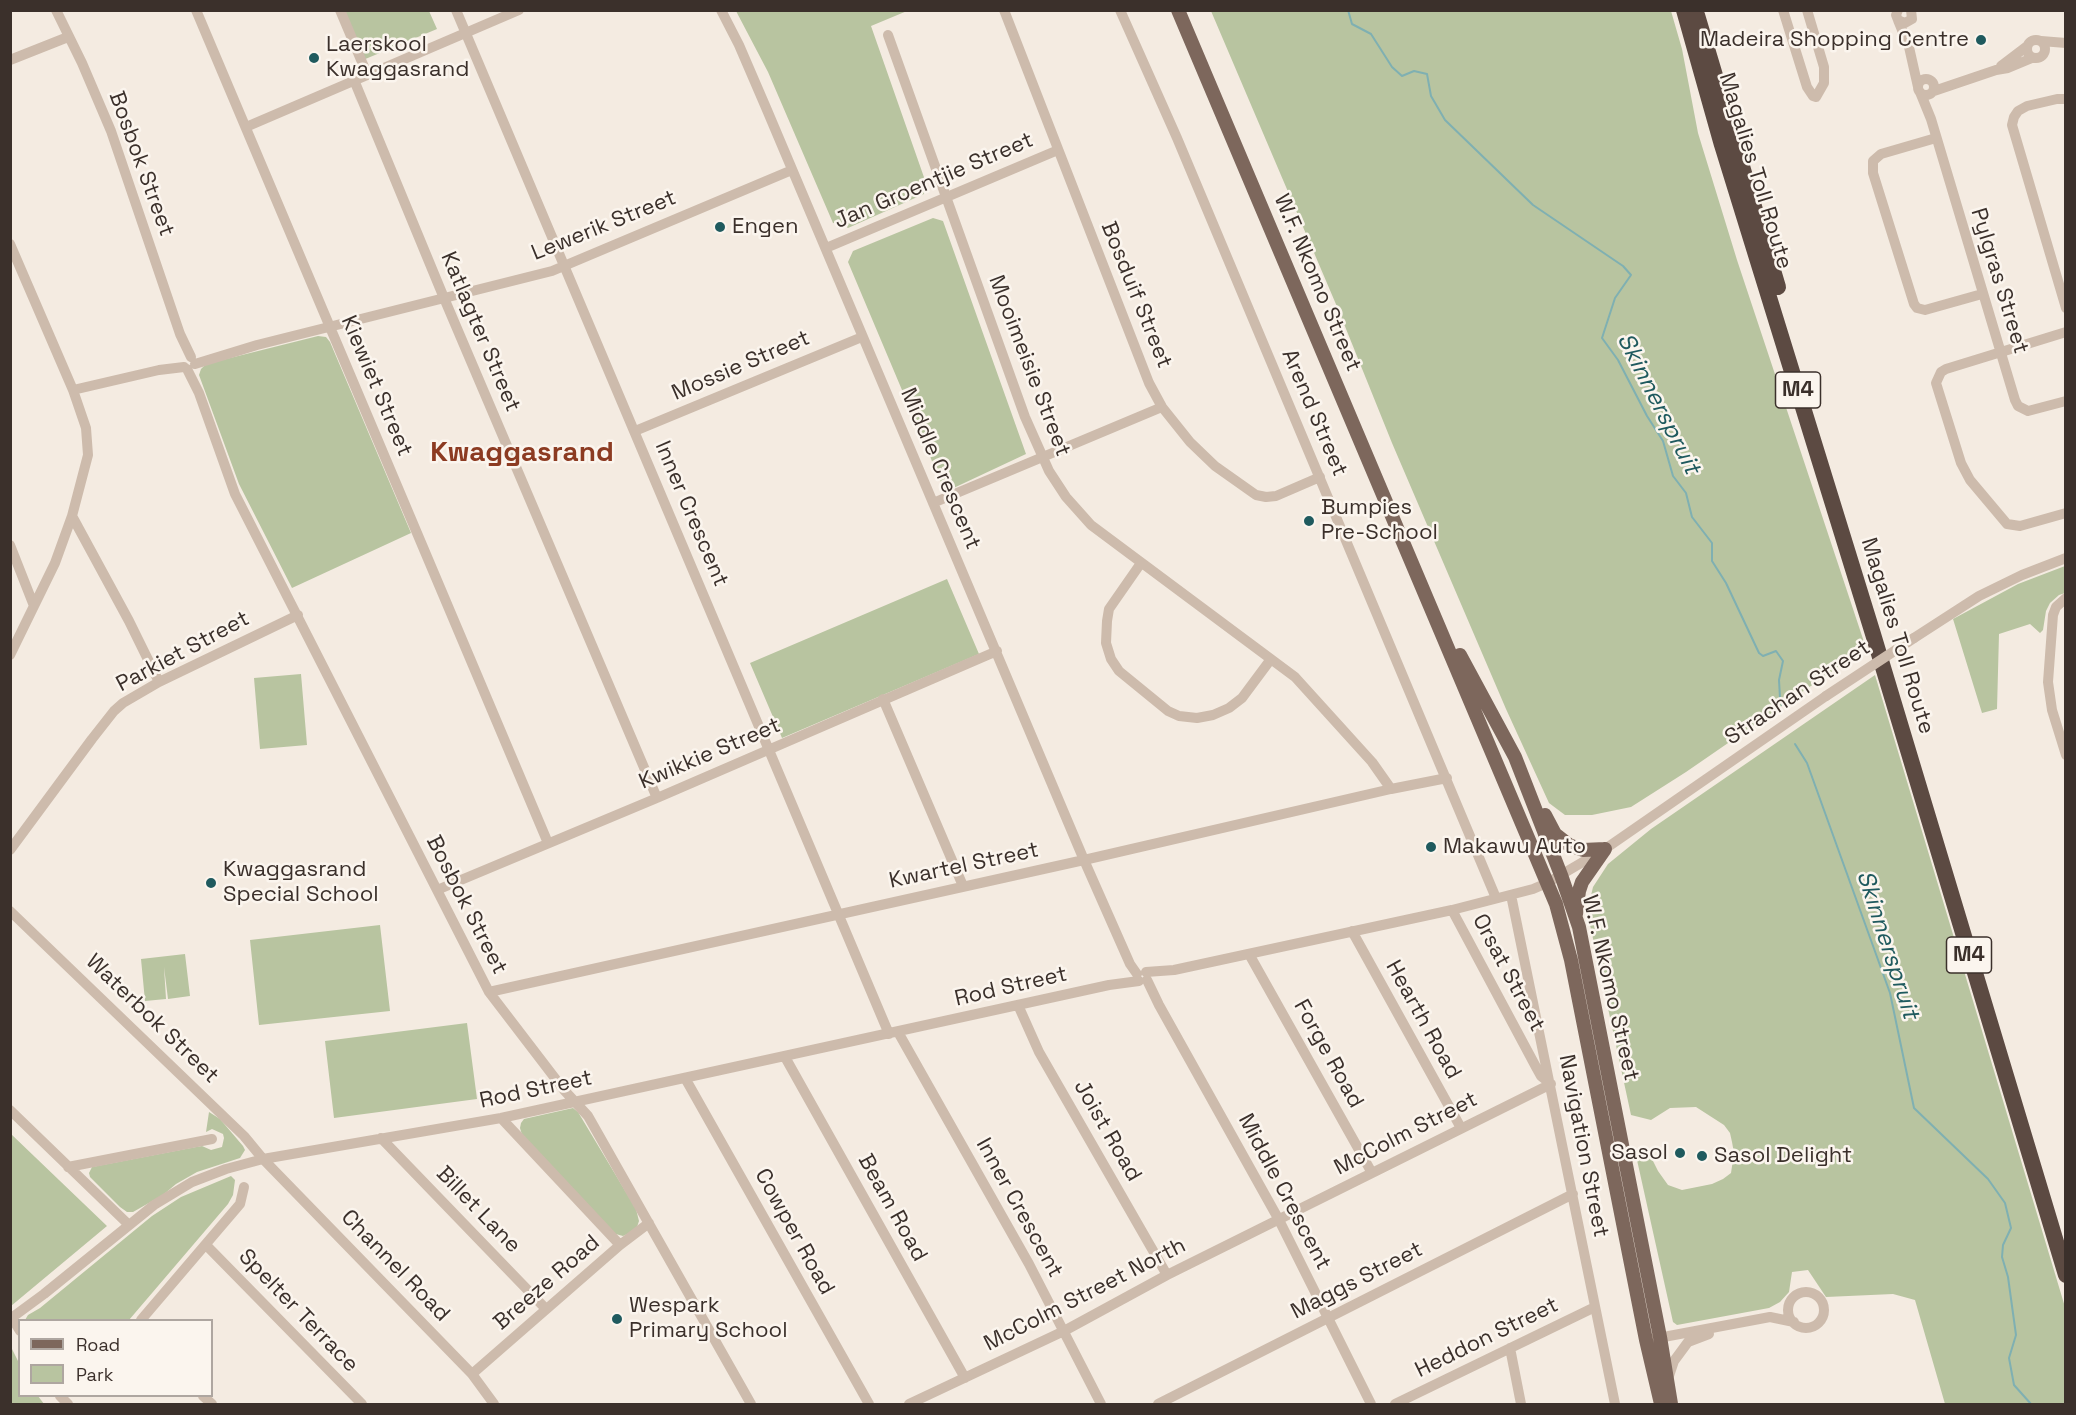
<!DOCTYPE html>
<html>
<head>
<meta charset="utf-8">
<style>
  body { margin:0 }
  #map { position:relative; width:2076px; height:1415px; overflow:hidden; background:#f4ebe1; font-family:"Space Grotesk",sans-serif }
  canvas { display:block }
  .frame { position:absolute; inset:0; border:12px solid #3b302b; pointer-events:none }
  .legend { position:absolute; left:18px; top:1319px; width:195px; height:78px; box-sizing:border-box; background:#fbf5ee; border:2px solid #aea6a0; margin:0; padding:8px 10px; list-style:none; font-size:18px; color:#3b302b }
  .legend li { display:flex; align-items:center; gap:12px; height:30px }
  .legend b { width:30px; border:2px solid #aea6a0 }
</style>
</head>
<body>
<div id="map">
<canvas width="2076" height="1415"></canvas>
<div class="frame"></div>
<ul class="legend">
<li><b style="height:8px;background:#7d675c"></b>Road</li>
<li><b style="height:16px;background:#b8c4a0"></b>Park</li>
</ul>
</div>
<script>
const g = document.querySelector('canvas').getContext('2d');
g.lineJoin = 'round';
function fillPath(path, color) {
  g.fillStyle = color;
  g.fill(path, 'evenodd');
}
function toPath(rows) {
  const path = new Path2D();
  for (const r of rows) {
    if (r.length === 3) {
      path.moveTo(r[0] + r[2], r[1]);
      path.arc(r[0], r[1], r[2], 0, 2 * Math.PI);
      continue;
    }
    path.moveTo(r[0], r[1]);
    for (let i = 2; i < r.length; i += 2) path.lineTo(r[i], r[i + 1]);
  }
  return path;
}
function stroke(path, color, width, dash) {
  g.strokeStyle = color;
  g.lineWidth = width;
  g.lineCap = dash ? 'butt' : 'round';
  g.setLineDash(dash || []);
  g.stroke(path);
}
function write(font, color, halo, rows, align = 'center') {
  g.font = font + ' "Space Grotesk",sans-serif';
  g.lineWidth = 5;
  g.setLineDash([]);
  g.textBaseline = 'middle';
  g.strokeStyle = halo;
  g.fillStyle = color;
  for (const [text, x, y, turn = 0] of rows) {
    g.save();
    g.translate(x, y);
    g.rotate((+turn || 0) * Math.PI / 180);
    g.textAlign = isNaN(turn) ? turn : align;
    if (halo) g.strokeText(text, 0, 0);
    g.fillText(text, 0, 0);
    g.restore();
  }
}
fillPath(toPath([
  [342,11,429,11,437,29,363,60],
  [736,11,907,11,871,26,926,183,924,194,848,228,842,224,833,223,768,72],
  [1211,11,1671,11,1682,49,1698,133,1737,260,1866,648,1686,772,1631,807,1592,815,1565,815,1549,803,1506,709,1392,443,1338,309],
  [933,218,943,221,1026,454,945,492,848,262,853,251],
  [318,336,326,337,330,342,411,533,292,588,239,484,199,375,201,369,206,364],
  [2065,566,2065,593,2059,595,2050,603,2046,611,2043,630,2040,633,2030,624,1999,634,1997,709,1982,713,1953,619,2018,584],
  [947,579,979,654,782,738,750,663],
  [301,674,307,745,260,749,254,678],
  [1875,675,2065,1307,2065,1404,1945,1404,1915,1300,1893,1294,1826,1297,1808,1270,1792,1272,1789,1292,1780,1302,1769,1308,1677,1325,1673,1322,1635,1151,1643,1148,1648,1151,1658,1171,1668,1185,1682,1190,1712,1184,1723,1179,1731,1173,1734,1153,1732,1142,1730,1133,1724,1125,1696,1107,1670,1108,1651,1120,1631,1115,1589,920,1589,904,1593,887,1608,864,1651,829],
  [380,925,390,1011,259,1025,250,940],
  [185,954,190,996,168,999,164,967,166,999,145,1001,141,959],
  [467,1023,477,1099,334,1118,325,1041],
  [573,1108,578,1112,636,1209,639,1221,636,1230,623,1236,612,1233,523,1138,520,1128,521,1123,524,1119],
  [209,1112,220,1119,243,1146,245,1150,240,1158,197,1172,176,1184,163,1195,133,1212,127,1212,120,1207,90,1177,89,1173,92,1167,196,1147,202,1146,211,1150,222,1147,224,1138,223,1134,212,1129,206,1132],
  [11,1134,107,1226,11,1306,10,1306],
  [231,1176,235,1180,233,1195,228,1204,129,1320,25,1320,28,1315,40,1308,152,1216,181,1197],
  [11,1347,19,1363,20,1396,38,1396,44,1404,11,1404]
]), '#b8c4a0');
stroke(toPath([
  [1348,10,1352,24,1371,34,1392,67,1402,76,1414,71,1427,74,1431,96,1445,120,1533,205,1623,266,1631,275,1615,298,1602,338,1618,360,1647,416,1663,441,1673,476,1686,493,1692,517,1712,543,1712,561,1726,583,1759,653,1763,656,1776,651,1783,661,1779,680,1780,698,1782,705],
  [1795,744,1807,763,1890,993,1914,1108,1988,1179,2005,1203,2011,1228,2003,1245,2002,1257,2008,1277,2016,1335,2009,1358,2014,1385,2031,1404]
]), '#7fb0b2', 2);
stroke(toPath([
  [56,10,82,63,111,131,180,334,191,357],
  [196,10,548,843],
  [340,10,367,74],
  [456,10,889,1034],
  [721,10,739,45,767,110,1084,860,1130,964,1137,974],
  [1004,10,1149,383,1162,407,1190,442,1215,466,1256,495,1266,497,1276,496,1320,477],
  [1120,10,1177,138,1496,898],
  [1783,10,1807,87,1813,96,1816,97,1824,83,1824,67,1807,10],
  [1898,10,1896,15,1898,20,1905,23,1912,19,1911,10],
  [1898,20,1909,47,1918,87],
  [888,35,1025,417,1049,471,1066,497,1091,525,1295,677,1372,762,1391,789],
  [2036,49,9],
  [2041,41,2066,43],
  [10,60,68,37],
  [2001,66,2026,47],
  [1926,87,8],
  [354,80,444,298,657,798],
  [1934,91,1996,70,2008,68,2032,58],
  [1920,92,1931,119,2015,400,2018,406,2028,411,2066,401],
  [2066,99,2057,99,2027,106,2018,111,2014,117,2012,125,2066,308],
  [246,127,519,10],
  [1936,138,1881,154,1873,161,1873,173,1914,304,1917,308,1925,310,1982,294],
  [10,244,73,390,86,428,88,455,72,516,55,563,10,655],
  [826,248,1058,150],
  [2066,332,1946,369,1941,372,1936,383,1961,463,1970,480,2007,524,2020,526,2066,513],
  [195,364,257,345,552,271,792,170],
  [187,369,199,393,235,494,489,992,564,1090,588,1116,751,1404],
  [73,390,159,370,184,367],
  [635,431,862,337],
  [933,503,1162,407],
  [72,516,129,621,159,682],
  [10,545,34,606],
  [1141,563,1109,609,1107,621,1106,643,1111,659,1119,671,1168,711,1179,716,1197,718,1213,715,1229,708,1242,698,1271,659],
  [2066,598,2056,607,2053,615,2048,682,2052,710,2066,755],
  [1914,638,1979,596,2022,575,2066,558],
  [883,699,963,886],
  [10,850,92,739,114,711,123,703,159,682,298,615],
  [437,890,657,798,997,651],
  [1511,895,1615,1404],
  [10,911,244,1136,263,1159,472,1374,494,1404],
  [1352,931,1461,1128],
  [1249,954,1372,1173],
  [1146,972,1174,970,1452,910,1533,889,1547,883,1605,849,1826,696],
  [1147,980,1159,1005,1279,1220,1371,1404],
  [489,992,1084,860,1391,789,1447,778],
  [1018,1005,1039,1052,1167,1275],
  [898,1032,1029,1264,1101,1404],
  [785,1057,965,1378],
  [685,1078,869,1404],
  [10,1110,128,1224],
  [501,1118,620,1245],
  [381,1138,546,1309],
  [68,1167,212,1139],
  [206,1245,362,1404],
  [1806,1310,18],
  [12,1318,20,1331],
  [10,1319,44,1294,154,1205,192,1182,226,1169,263,1159,501,1118,1109,985,1139,981],
  [141,1320,240,1204,244,1187],
  [1653,1339,1770,1317,1794,1322],
  [1510,1348,1521,1404],
  [472,1374,620,1245,649,1223],
  [1668,1379,1674,1361,1688,1342,1709,1334],
  [60,1396,68,1404],
  [203,1396,212,1404],
  [909,1404,1064,1331,1167,1275,1551,1084,1541,1076,1536,1067,1452,910],
  [1158,1404,1573,1194],
  [1395,1404,1595,1307]
]), '#cdbbac', 10);
stroke(toPath([
  [1178,10,1556,904,1571,960,1646,1340,1661,1404],
  [1460,655,1515,757,1561,875,1579,927,1660,1337,1671,1404],
  [1545,815,1555,834,1569,845,1583,850,1605,849],
  [1576,914,1579,891,1582,882,1605,849]
]), '#7d675c', 14);
stroke(toPath([
  [1684,10,1722,145,1873,634,2066,1275],
  [1697,15,1778,287]
]), '#5c4a42', 16);
stroke(toPath([
  [1826,696,1914,638]
]), '#cdbbac', 10);
for (const [x, y, r, color] of [
  [1981,40,6,"#1f5a5e"],
  [314,58,6,"#1f5a5e"],
  [720,227,6,"#1f5a5e"],
  [1309,521,6,"#1f5a5e"],
  [1431,847,6,"#1f5a5e"],
  [211,883,6,"#1f5a5e"],
  [1680,1153,6,"#1f5a5e"],
  [1702,1156,6,"#1f5a5e"],
  [617,1319,6,"#1f5a5e"]
]) {
  const dot = new Path2D();
  dot.arc(x, y, r, 0, 2 * Math.PI);
  g.fillStyle = color;
  g.fill(dot);
  stroke(dot, '#fbf5ee', 2);
}
for (const [x, y, w] of [
  [1798,390,45],
  [1969,955,45]
]) {
  const box = new Path2D();
  box.roundRect(x - w / 2, y - 18, w, 36, 4.5);
  g.fillStyle = '#fbf5ee';
  g.fill(box);
  stroke(box, '#3b302b', 1.5);
}
write('bold 21px', '#3b302b', null, [
  ["M4",1798,390],
  ["M4",1969,955]
]);
write('22px', '#3b302b', '#fbf5ee', [
  ["Madeira Shopping Centre",1969,40,"right"],
  ["Laerskool",326,45],
  ["Kwaggasrand",326,70],
  ["Engen",732,227],
  ["Bumpies",1321,508],
  ["Pre-School",1321,533],
  ["Makawu Auto",1443,847],
  ["Kwaggasrand",223,870],
  ["Special School",223,895],
  ["Sasol",1668,1153,"right"],
  ["Sasol Delight",1714,1156],
  ["Wespark",629,1306],
  ["Primary School",629,1331]
], 'left');
write('22px', '#3b302b', '#fbf5ee', [
  ["Bosbok Street",141,164,70],
  ["Magalies Toll Route",1755,171,73],
  ["Jan Groentjie Street",934,181,-23],
  ["Lewerik Street",604,226,-22],
  ["Pylgras Street",1999,281,73],
  ["W.F. Nkomo Street",1317,283,67],
  ["Bosduif Street",1136,295,68],
  ["Katlagter Street",480,332,67],
  ["Mossie Street",741,366,-23],
  ["Mooimeisie Street",1029,366,69],
  ["Kiewiet Street",376,386,67],
  ["Arend Street",1314,413,67],
  ["Middle Crescent",940,469,67],
  ["Inner Crescent",691,514,67],
  ["Magalies Toll Route",1897,636,73],
  ["Parkiet Street",183,652,-28],
  ["Strachan Street",1798,693,-34],
  ["Kwikkie Street",710,754,-23],
  ["Kwartel Street",964,866,-12],
  ["Bosbok Street",466,905,63],
  ["Orsat Street",1508,973,62],
  ["Rod Street",1011,987,-13],
  ["W.F. Nkomo Street",1610,988,77],
  ["Waterbok Street",152,1019,44],
  ["Hearth Road",1423,1020,61],
  ["Forge Road",1328,1054,61],
  ["Rod Street",536,1090,-12],
  ["Joist Road",1107,1131,60],
  ["McColm Street",1406,1134,-27],
  ["Navigation Street",1583,1146,79],
  ["Middle Crescent",1284,1192,62],
  ["Beam Road",892,1208,61],
  ["Inner Crescent",1019,1208,61],
  ["Billet Lane",478,1210,46],
  ["Cowper Road",794,1232,61],
  ["Channel Road",395,1266,46],
  ["Maggs Street",1357,1281,-27],
  ["Breeze Road",547,1283,-41],
  ["McColm Street North",1085,1295,-27],
  ["Spelter Terrace",298,1311,46],
  ["Heddon Street",1487,1338,-26]
]);
write('italic 24px', '#1f5a5e', '#fbf5ee', [
  ["Skinnerspruit",1658,404,63],
  ["Skinnerspruit",1887,945,72]
]);
write('bold 28px', '#8c3b22', '#fbf5ee', [
  ["Kwaggasrand",522,453]
]);
</script>
</body>
</html>
